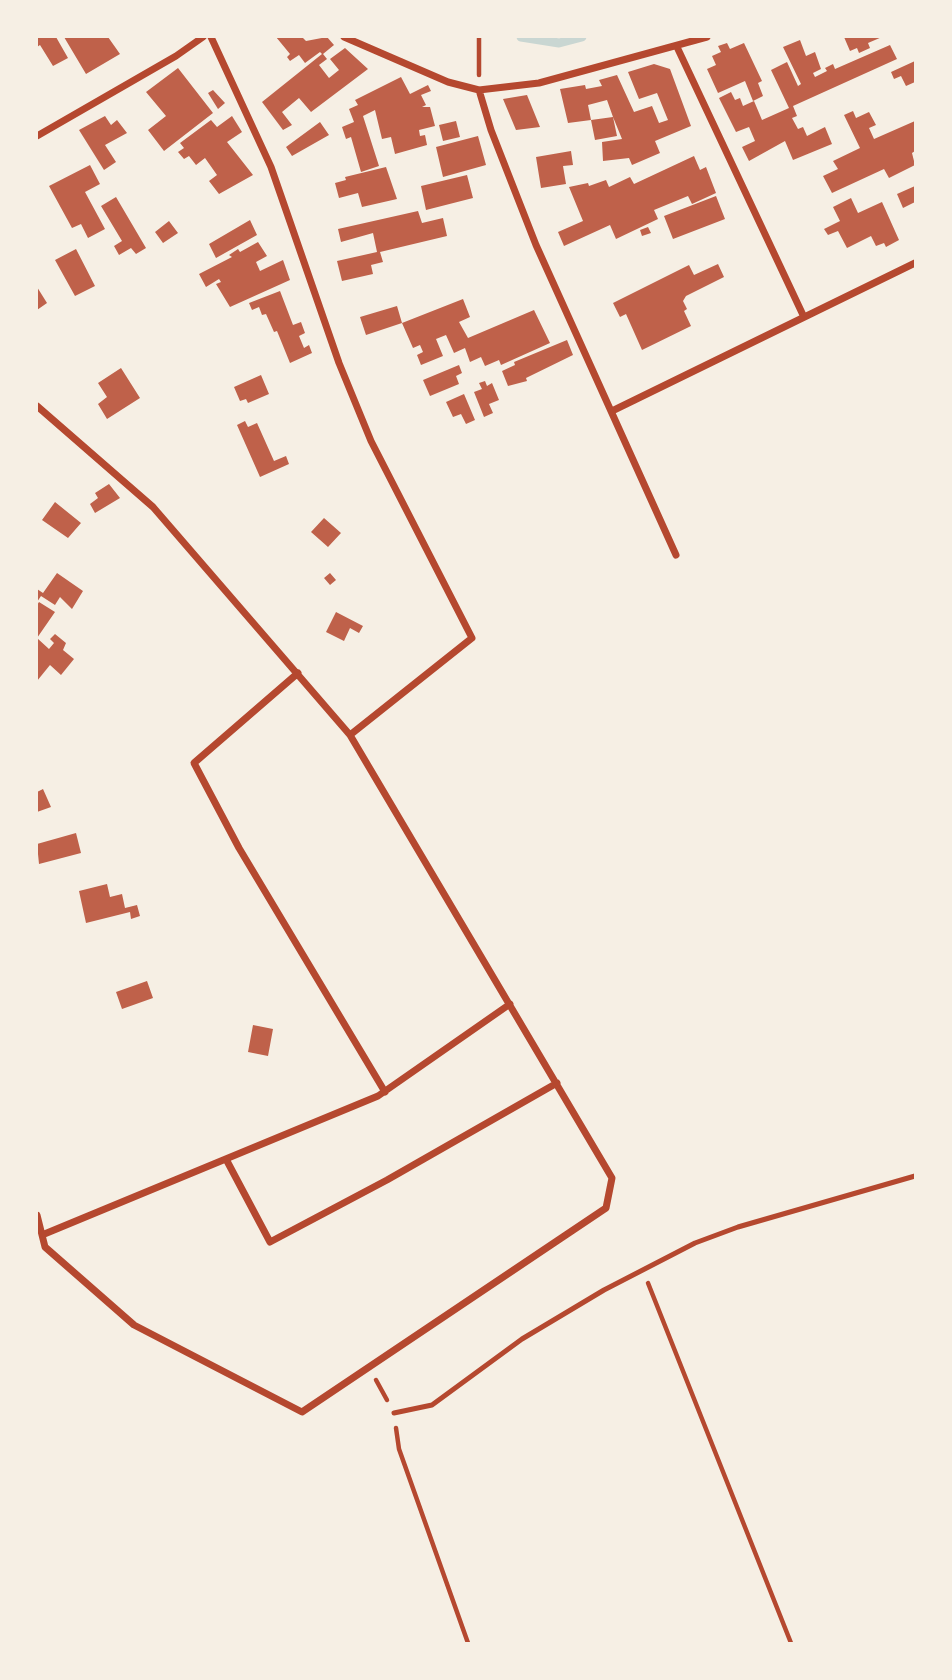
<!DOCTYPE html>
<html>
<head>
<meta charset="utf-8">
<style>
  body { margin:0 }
  #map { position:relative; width:952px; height:1680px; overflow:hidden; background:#f6efe4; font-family:Cabin,sans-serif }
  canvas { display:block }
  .frame { position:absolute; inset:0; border:38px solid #f6efe4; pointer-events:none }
</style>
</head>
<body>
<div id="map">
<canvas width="952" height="1680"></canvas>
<div class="frame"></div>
</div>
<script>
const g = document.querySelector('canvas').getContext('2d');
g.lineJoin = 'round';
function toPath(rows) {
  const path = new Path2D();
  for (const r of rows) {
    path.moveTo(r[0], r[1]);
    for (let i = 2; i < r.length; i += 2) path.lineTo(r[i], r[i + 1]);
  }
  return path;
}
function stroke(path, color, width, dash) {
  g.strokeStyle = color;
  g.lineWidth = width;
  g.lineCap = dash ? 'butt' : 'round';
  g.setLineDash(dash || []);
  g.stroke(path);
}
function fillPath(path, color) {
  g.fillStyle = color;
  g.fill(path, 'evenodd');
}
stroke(toPath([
  [521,37,559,43,582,37]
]), '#c9d6d2', 9);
fillPath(toPath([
  [37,37,56,37,68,58,53,66,40,45,37,47],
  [64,37,108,37,120,54,86,74],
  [276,37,302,37,306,41,327,37,334,45,323,54,327,59,319,65,329,78,339,70,330,59,345,48,368,69,311,112,299,98,282,112,292,125,283,130,262,102,322,54,320,52,305,63,299,55,290,61,287,57,290,54],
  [844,37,882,37,868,43,870,48,859,53,857,48,850,51],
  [800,40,806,56,815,52,821,69,813,73,815,77,827,71,825,68,833,64,835,69,890,45,897,59,793,106,797,116,792,118,798,129,803,127,807,136,825,127,832,144,793,160,785,141,749,161,742,147,755,141,749,127,736,132,719,98,731,92,735,100,740,98,743,106,754,101,762,120,789,108,771,70,787,62,798,86,801,84,783,47],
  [727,43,730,49,744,43,762,81,758,83,763,96,753,101,745,81,718,93,707,69,716,65,712,56,721,52,718,46],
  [915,61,915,82,906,86,901,76,894,79,891,72],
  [654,64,670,69,691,126,655,141,660,153,632,165,629,158,603,161,602,142,622,139,613,117,617,136,595,140,591,120,613,117,607,100,588,105,591,120,568,123,560,89,585,85,586,89,602,86,599,80,617,75,634,112,652,106,659,123,668,120,657,93,639,99,628,72],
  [178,68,213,113,164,151,148,130,166,116,146,92],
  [401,77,410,94,428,85,431,91,421,95,426,105,422,107,430,107,435,126,419,130,420,136,425,135,427,145,395,154,391,137,382,139,375,110,363,116,379,166,361,172,351,137,346,139,342,127,354,122,349,109,358,105,355,100],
  [213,90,225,103,218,109,208,93],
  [527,95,540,127,516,130,503,99],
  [853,111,856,118,869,112,876,125,869,128,874,139,915,121,915,151,912,153,915,165,889,178,884,169,832,193,823,176,838,169,833,161,860,148,844,115],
  [105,116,111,125,117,120,127,133,105,145,116,162,104,170,79,130],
  [232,116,242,132,227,142,253,175,219,194,209,181,217,175,205,158,196,165,189,156,184,159,178,152,184,148,180,143,211,120,217,127],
  [456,121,460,137,443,141,439,125],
  [320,122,329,135,292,156,286,147],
  [478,136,486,165,443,177,436,147],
  [571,151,573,165,563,166,566,184,541,188,536,157],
  [694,156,700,170,706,167,716,193,692,204,688,196,654,210,658,219,616,239,610,225,564,246,558,232,583,221,569,187,588,183,589,186,606,180,609,187,630,177,634,184],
  [90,165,100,184,85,192,105,229,88,238,81,224,72,228,49,186],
  [386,167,397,199,362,207,358,193,339,198,335,183,346,180,345,177],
  [467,175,473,198,426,210,421,186],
  [915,186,915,202,903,208,897,194],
  [716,196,725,219,673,239,664,216],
  [116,197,146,248,136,254,131,248,119,255,114,246,122,241,101,206],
  [851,198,858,213,882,202,899,240,886,247,884,243,876,246,871,236,847,248,838,231,828,235,824,229,840,221,833,207],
  [418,211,422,223,443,218,447,236,380,252,383,262,371,265,373,274,342,281,337,261,377,252,373,233,341,242,338,229],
  [250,220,257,235,216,258,209,244],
  [169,221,178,233,163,243,155,232],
  [648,227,651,233,642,236,640,230],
  [258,242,267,256,256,262,260,271,283,260,290,280,230,307,216,284,221,282,219,279,206,287,199,274,232,257,229,255,238,249,240,252],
  [76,249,95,286,75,296,55,260],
  [718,264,724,277,686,296,683,301,687,309,684,311,691,326,642,350,626,314,620,317,613,303,689,265,694,275],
  [37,287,47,303,37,310],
  [280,291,293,325,301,322,305,333,299,336,304,348,309,345,312,353,290,363,277,331,274,332,266,314,262,315,259,307,252,310,249,303],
  [463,299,470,317,459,322,468,338,534,310,550,343,501,365,499,360,485,366,481,357,470,362,465,348,454,353,446,335,436,339,443,356,421,365,417,355,423,352,420,345,413,348,402,323],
  [397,306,402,323,366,335,360,317],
  [567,340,573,355,526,378,527,381,508,386,502,371,515,365,514,362],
  [459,365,462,373,456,376,459,384,430,396,423,380],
  [121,368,140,398,107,419,98,404,107,397,98,383],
  [261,375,269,394,248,403,246,399,240,401,234,387],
  [485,381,487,386,492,383,499,400,489,404,493,413,484,417,474,392,482,389,479,383],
  [464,394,475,420,466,424,461,414,453,417,446,402],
  [245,421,248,427,257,423,274,461,286,456,289,464,260,477,237,425],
  [109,484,120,498,95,513,90,504,98,498,95,493],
  [55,502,81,523,68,538,42,520],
  [324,518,341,533,328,547,311,532],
  [57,573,83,591,72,609,60,597,55,605,41,596,37,602,37,589,43,593],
  [330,573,336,580,330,585,324,578],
  [39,602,55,612,37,638,49,649,54,643,50,639,55,634,66,643,63,650,74,659,61,675,50,665,37,681,37,605],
  [336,612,363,626,359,633,350,628,344,641,326,632],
  [43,789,51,807,37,812,37,792],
  [76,833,81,853,39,864,37,844],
  [107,884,110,897,122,894,125,908,137,905,140,916,131,919,130,912,86,923,79,891],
  [147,981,153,998,122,1009,116,992],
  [253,1025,273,1029,268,1056,248,1052]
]), '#bf614a');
stroke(toPath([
  [479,75,479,37],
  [648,1283,791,1643],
  [376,1380,387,1400],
  [396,1428,399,1449,468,1643]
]), '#b5482f', 4.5);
stroke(toPath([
  [394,1413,432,1405,522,1339,604,1290,695,1243,738,1227,915,1176]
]), '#b5482f', 5);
stroke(toPath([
  [211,37,271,167,339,363,371,441,472,638,350,735],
  [344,37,448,82,479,90,539,83,707,37],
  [677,47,803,315],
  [479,90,491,130,536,245,676,555],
  [37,136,176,56,203,37],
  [37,406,153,507,350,735,612,1178,606,1208,302,1412,134,1325,45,1247,37,1215],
  [612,411,915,263],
  [298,673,194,763,239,848,385,1092],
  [227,1161,270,1242,387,1180,557,1083],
  [42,1235,378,1096,510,1004]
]), '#b5482f', 7);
</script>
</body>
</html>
